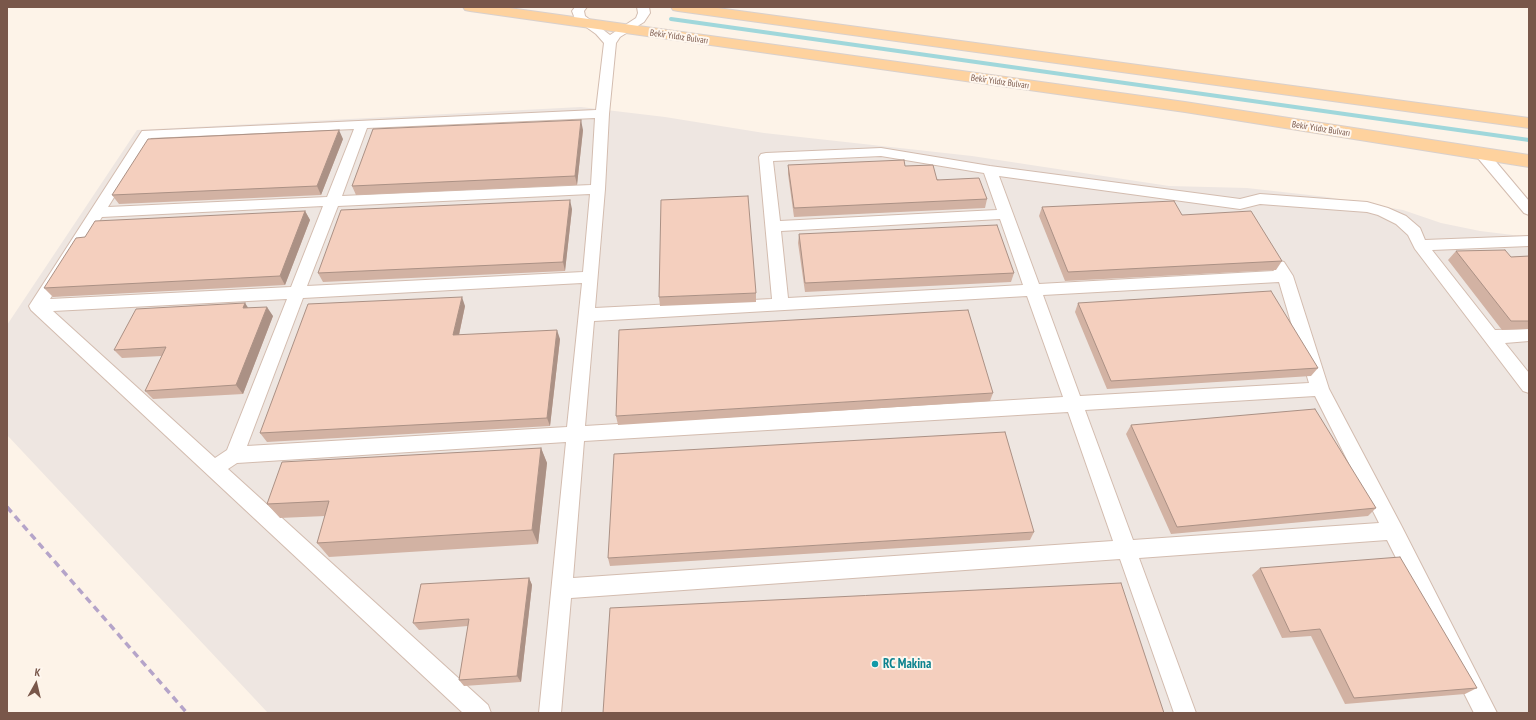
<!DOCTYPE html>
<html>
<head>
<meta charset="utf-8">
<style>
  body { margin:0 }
  #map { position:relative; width:1536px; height:720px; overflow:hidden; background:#fdf3e8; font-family:"PT Sans Narrow",sans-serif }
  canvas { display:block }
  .frame { position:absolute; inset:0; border:8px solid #79574a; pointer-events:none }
  .north { position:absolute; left:16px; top:664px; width:40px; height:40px; -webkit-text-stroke:3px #fff7ef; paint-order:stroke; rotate:8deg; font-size:11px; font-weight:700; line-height:16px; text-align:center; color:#79574a }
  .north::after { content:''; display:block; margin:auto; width:14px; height:18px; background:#79574a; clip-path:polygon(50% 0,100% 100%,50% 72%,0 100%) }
</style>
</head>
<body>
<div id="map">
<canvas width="1536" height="720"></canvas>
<div class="frame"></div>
<div class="north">K</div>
</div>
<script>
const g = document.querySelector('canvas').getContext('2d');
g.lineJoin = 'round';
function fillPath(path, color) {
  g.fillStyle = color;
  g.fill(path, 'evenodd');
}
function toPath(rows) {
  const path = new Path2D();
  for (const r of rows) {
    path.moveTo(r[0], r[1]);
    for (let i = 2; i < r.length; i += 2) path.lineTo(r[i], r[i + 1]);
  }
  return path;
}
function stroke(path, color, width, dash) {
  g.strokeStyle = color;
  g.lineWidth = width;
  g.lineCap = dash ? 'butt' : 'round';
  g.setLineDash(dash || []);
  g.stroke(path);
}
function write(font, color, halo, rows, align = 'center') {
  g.font = font + ' "PT Sans Narrow",sans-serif';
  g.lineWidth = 4;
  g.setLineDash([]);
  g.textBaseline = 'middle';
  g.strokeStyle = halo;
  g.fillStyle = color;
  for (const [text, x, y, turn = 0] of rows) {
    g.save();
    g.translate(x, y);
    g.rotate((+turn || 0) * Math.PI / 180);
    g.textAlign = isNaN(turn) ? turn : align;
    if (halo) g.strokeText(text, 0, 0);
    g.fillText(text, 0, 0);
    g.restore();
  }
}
fillPath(toPath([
  [581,107,665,117,764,133,972,156,1169,186,1247,188,1327,197,1403,210,1441,223,1480,231,1529,237,1529,713,268,713,7,435,7,325,137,130]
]), '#eee6e1');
stroke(toPath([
  [671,19,1529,140]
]), '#a0d7db', 4);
const minor = toPath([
  [575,7,587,7,584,11,585,16,610,35,636,18,638,13,637,7,649,7,650,13,644,22,620,37,616,43,609,114,605,189,595,308,772,299,759,157,761,154,766,153,881,148,990,166,1240,199,1260,194,1367,202,1388,208,1406,216,1420,228,1425,240,1529,236,1529,246,1432,250,1495,330,1529,329,1529,341,1505,343,1529,373,1529,393,1523,391,1485,341,1415,249,1408,235,1396,224,1378,215,1367,212,1260,204,1240,209,999,176,1039,284,1274,271,1271,266,1274,262,1279,261,1284,262,1293,276,1329,389,1401,525,1497,713,1474,713,1387,540,1139,558,1196,713,1174,713,1120,559,571,598,561,713,539,713,566,442,237,463,228,469,488,705,491,713,463,713,31,310,29,306,142,131,596,110,604,43,596,34,575,19,572,11,575,7],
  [595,118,591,185,342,196,367,128,595,118],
  [354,129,327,197,108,207,151,138,354,129],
  [881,156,984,173,997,210,780,221,773,161,881,156],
  [590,194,583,272,307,286,338,206,590,194],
  [323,206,291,287,50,299,102,217,323,206],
  [1000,219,1023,285,788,298,781,231,1000,219],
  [1279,282,1309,383,1080,396,1043,295,1279,282],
  [582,283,567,427,247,446,303,298,582,283],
  [1027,296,1063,397,585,426,594,321,1027,296],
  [287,299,227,450,215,458,53,311,287,299],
  [1315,396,1379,523,1133,540,1085,410,1315,396],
  [1068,412,1113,541,573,578,584,441,1068,412],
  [1482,150,1487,151,1529,201,1529,215,1524,213,1477,157,1475,154,1477,151,1482,150]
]);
const major = toPath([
  [463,7,502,7,1185,102,1529,155,1529,167,1185,112,470,11,465,10,463,7],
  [671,7,710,7,1529,118,1529,128,678,11,673,10,671,7]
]);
stroke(minor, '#d3bcaf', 2);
stroke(major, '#d9d0cc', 2);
fillPath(minor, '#fff');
fillPath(major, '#fed29e');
stroke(toPath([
  [7,507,187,713]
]), '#b5a4c9', 3.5, [7, 5]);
fillPath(toPath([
  [583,130,577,185,356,195,352,186],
  [343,139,321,195,119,204,112,195],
  [788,165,905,166,987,199,985,208,794,217,788,174],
  [1042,207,1182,215,1282,261,1276,270,1065,281,1039,216],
  [572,209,565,271,323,282,318,273],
  [305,211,310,220,285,285,53,297,44,288],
  [799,234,1014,273,1011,282,805,292,798,243],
  [1456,251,1511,257,1529,256,1529,329,1502,330,1448,260],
  [756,293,756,302,660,306,659,297],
  [1078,303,1318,368,1311,376,1107,389,1075,312],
  [465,306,459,335,560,339,550,426,267,442,260,433],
  [249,308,273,316,243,394,153,399,145,391,162,356,122,358,114,350],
  [993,393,990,401,618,425,616,416],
  [1131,425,1376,508,1368,516,1171,534,1126,434],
  [541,448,547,463,538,544,329,557,317,543,325,516,280,518,267,504],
  [1034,532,1030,540,610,566,608,558],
  [1260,568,1477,688,1465,694,1345,704,1311,636,1282,638,1252,575],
  [529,578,532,585,521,682,464,686,459,680,468,626,419,630,413,623]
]), '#d2b2a3');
fillPath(toPath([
  [581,120,583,130,577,185,575,176],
  [339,130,343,139,321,195,317,186],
  [570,200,572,209,565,271,563,262],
  [305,211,310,220,285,285,280,276],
  [462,297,465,306,457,344,453,335],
  [245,303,251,312,243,308],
  [267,307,273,316,243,394,236,385],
  [557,330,560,339,550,426,547,418],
  [541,448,547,463,538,544,532,530],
  [529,578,532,585,521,682,517,676]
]), '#ab9185');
const building = toPath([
  [581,120,575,176,352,186,373,129,581,120],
  [339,130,317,186,112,195,148,139,339,130],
  [904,160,905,166,933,165,937,180,979,178,987,199,794,208,788,165,904,160],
  [748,196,756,293,659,297,661,200,748,196],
  [570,200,563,262,318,273,341,210,570,200],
  [1174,201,1182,215,1251,211,1282,261,1068,272,1042,207,1174,201],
  [305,211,280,276,44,288,76,238,85,237,95,221,305,211],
  [997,225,1014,273,805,283,799,234,997,225],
  [1505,250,1511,257,1529,256,1529,321,1511,321,1456,251,1505,250],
  [1271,291,1318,368,1111,381,1078,303,1271,291],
  [462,297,453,335,557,330,547,418,260,433,308,304,462,297],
  [245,303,243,308,267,307,236,385,145,391,166,347,114,350,136,309,245,303],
  [968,310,993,393,616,416,619,330,968,310],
  [1315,409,1376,508,1177,527,1131,425,1315,409],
  [1005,432,1034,532,608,558,614,454,1005,432],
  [541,448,532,530,317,543,329,501,267,504,282,462,541,448],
  [1400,557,1477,688,1354,698,1320,629,1290,632,1260,568,1400,557],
  [529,578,517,676,459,680,469,619,413,623,421,584,529,578],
  [1121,583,1164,713,603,713,610,608,1121,583]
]);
fillPath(building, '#f4cfbe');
stroke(building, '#ab9185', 1);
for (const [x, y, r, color] of [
  [875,664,4,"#0f9aa8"]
]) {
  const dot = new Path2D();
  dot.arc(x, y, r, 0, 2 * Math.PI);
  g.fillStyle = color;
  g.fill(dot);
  stroke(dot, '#fff7ef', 1.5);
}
write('9px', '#79574a', '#fff7ef', [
  ["Bekir Yıldız Bulvarı",679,37,8],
  ["Bekir Yıldız Bulvarı",1000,82,8],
  ["Bekir Yıldız Bulvarı",1321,129,9]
]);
write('bold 13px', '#0d838f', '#fff7ef', [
  ["RC Makina",883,664]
], 'left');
</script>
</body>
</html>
